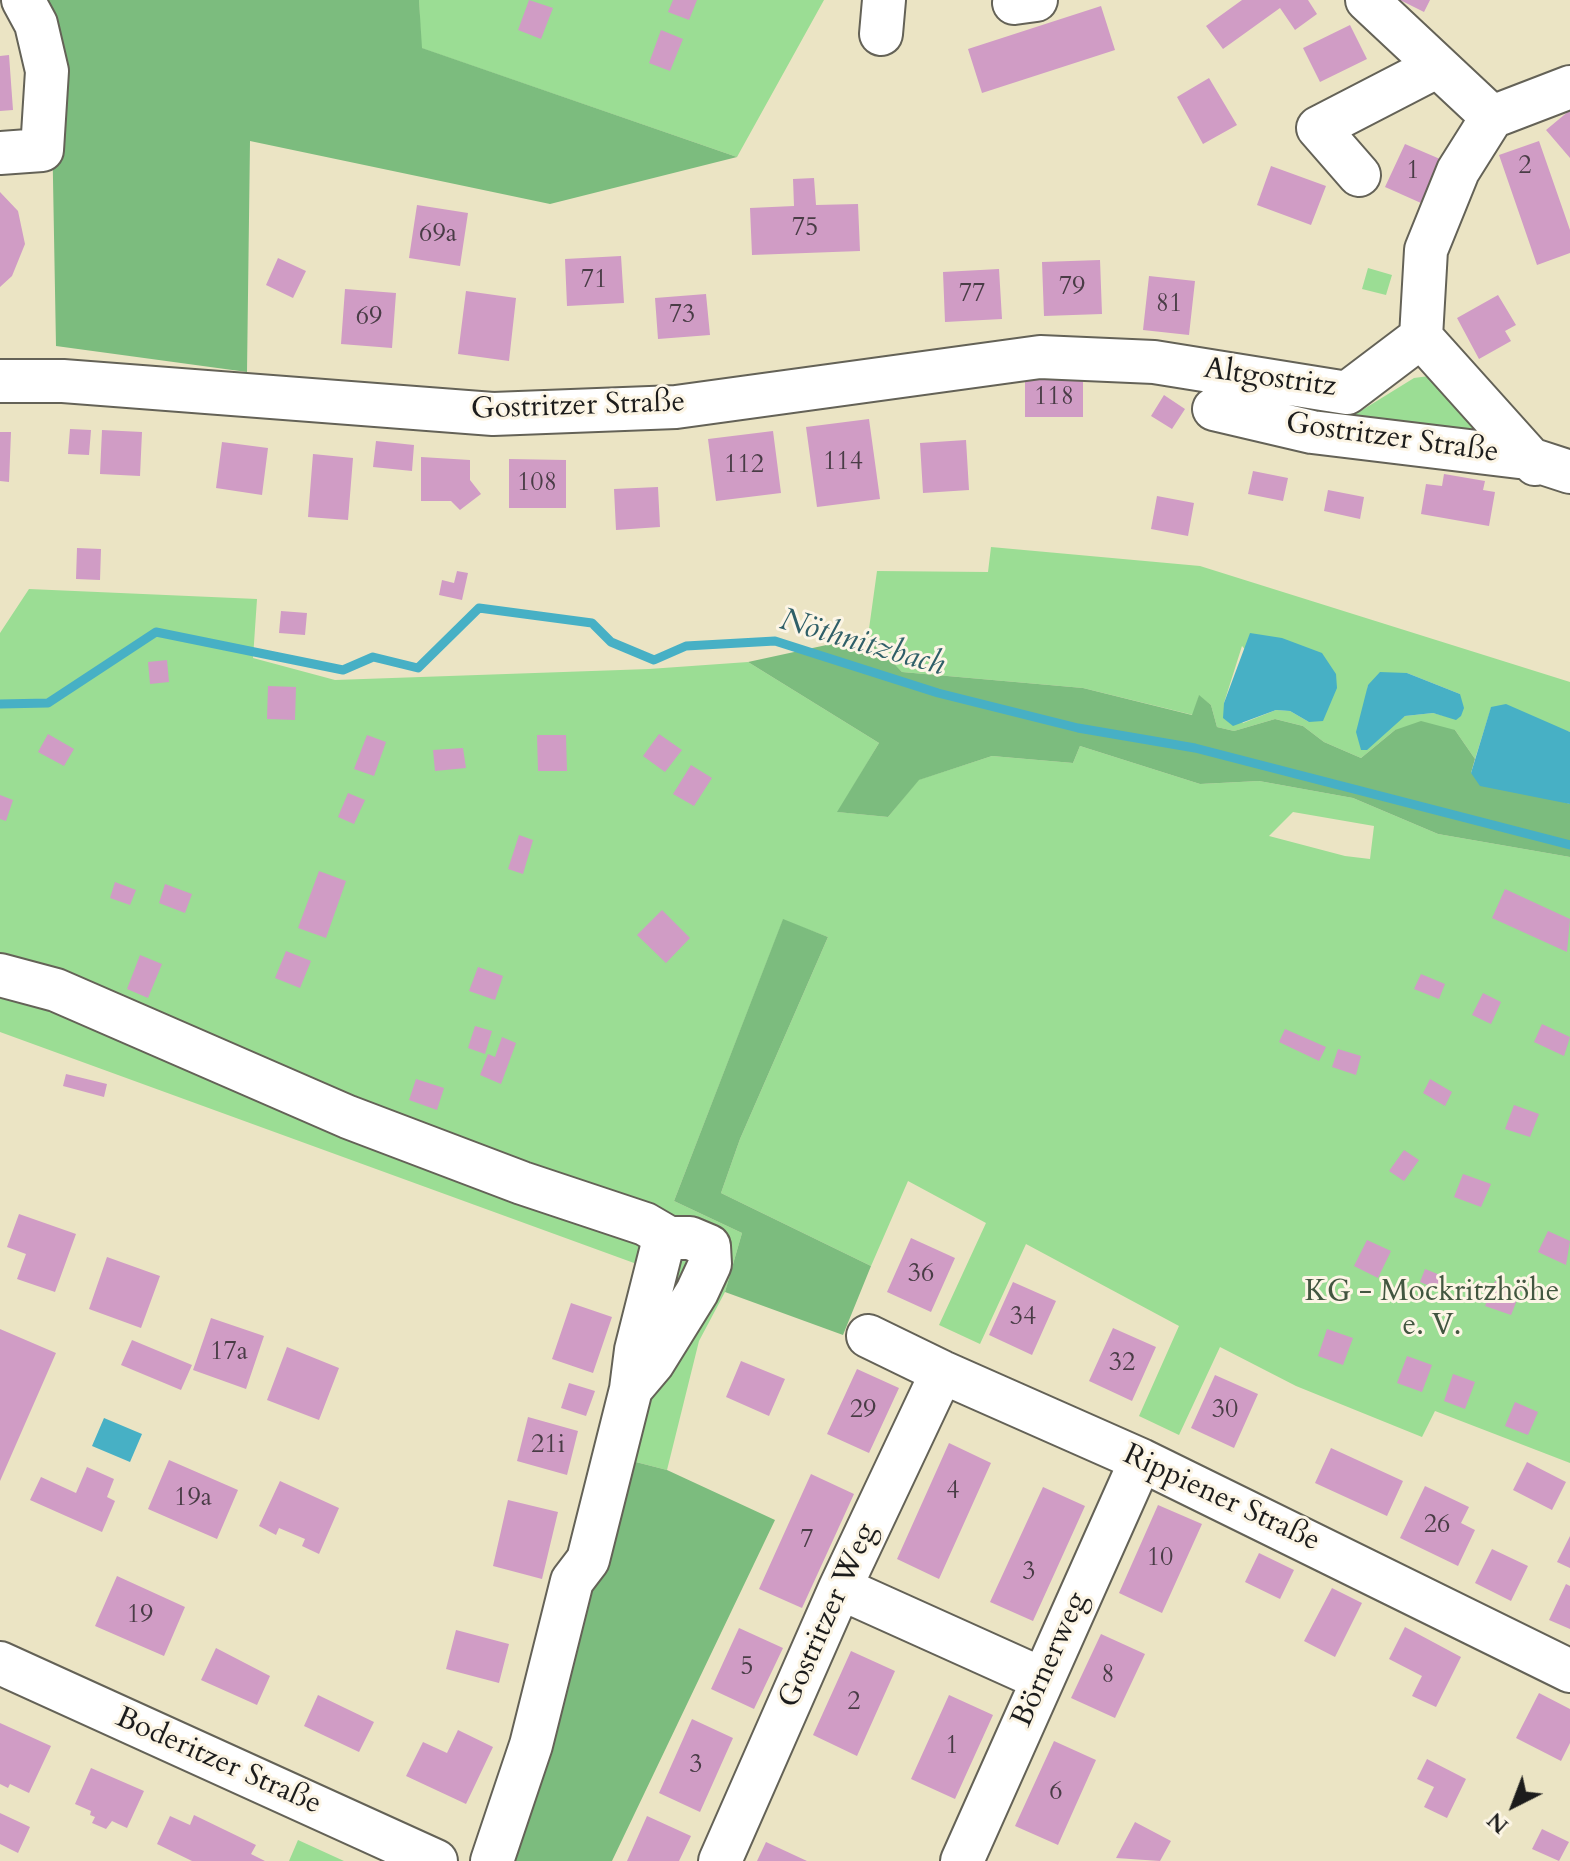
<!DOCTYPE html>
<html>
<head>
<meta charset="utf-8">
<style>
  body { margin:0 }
  #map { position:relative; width:1570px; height:1861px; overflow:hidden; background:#ebe4c4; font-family:Cardo,serif }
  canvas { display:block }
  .north { position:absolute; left:1474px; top:1765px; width:80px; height:80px; -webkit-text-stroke:6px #fcf5e5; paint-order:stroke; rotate:222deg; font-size:22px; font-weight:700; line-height:32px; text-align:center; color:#1c1c1c }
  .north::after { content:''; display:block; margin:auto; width:28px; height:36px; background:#1c1c1c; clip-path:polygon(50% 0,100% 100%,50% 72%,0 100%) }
</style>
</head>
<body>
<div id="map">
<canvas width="1570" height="1861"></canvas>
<div class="north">N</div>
</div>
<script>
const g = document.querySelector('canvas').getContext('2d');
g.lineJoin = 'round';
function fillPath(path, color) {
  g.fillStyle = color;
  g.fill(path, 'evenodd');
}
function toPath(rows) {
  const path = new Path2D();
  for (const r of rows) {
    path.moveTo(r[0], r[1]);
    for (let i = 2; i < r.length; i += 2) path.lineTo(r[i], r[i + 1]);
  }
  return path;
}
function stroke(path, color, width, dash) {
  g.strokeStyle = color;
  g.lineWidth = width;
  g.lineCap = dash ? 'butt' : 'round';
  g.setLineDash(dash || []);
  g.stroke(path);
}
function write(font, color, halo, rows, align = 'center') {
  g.font = font + ' Cardo,serif';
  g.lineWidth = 6;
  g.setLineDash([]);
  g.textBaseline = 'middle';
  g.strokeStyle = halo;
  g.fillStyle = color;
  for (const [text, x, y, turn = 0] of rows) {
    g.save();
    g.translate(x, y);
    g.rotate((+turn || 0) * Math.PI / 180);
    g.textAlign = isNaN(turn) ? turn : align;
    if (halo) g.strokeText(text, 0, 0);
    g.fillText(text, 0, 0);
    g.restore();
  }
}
fillPath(toPath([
  [419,0,824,0,737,157,421,48],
  [1368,268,1392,275,1386,295,1362,289],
  [1437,375,1494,443,1329,426,1221,390,1329,414,1359,412,1414,378],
  [991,547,1200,566,1570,682,1570,732,1491,708,1475,759,1455,730,1395,730,1361,758,1324,742,1303,726,1275,719,1234,731,1217,727,1211,705,1199,696,1193,715,1083,688,902,672,868,636,877,571,988,572],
  [1242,646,1309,722,1290,711,1276,710,1243,723,1224,703],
  [1407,673,1460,694,1456,719,1433,713,1405,716,1388,727,1365,705,1368,685],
  [29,589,257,599,253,658,335,680,649,669,748,662,879,743,838,812,888,817,918,780,992,756,1073,763,1080,746,1200,784,1259,781,1353,798,1438,834,1570,857,1570,1463,1435,1411,1422,1437,1296,1386,1220,1347,1179,1435,1139,1416,1179,1326,1026,1244,980,1344,939,1325,986,1223,908,1181,871,1266,721,1193,740,1139,828,937,783,920,674,1201,742,1233,725,1292,699,1341,667,1470,624,1459,645,1267,0,1032,0,633],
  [1293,812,1374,826,1370,859,1345,856,1269,836],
  [298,1840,344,1861,289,1861]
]), '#9bdd94');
fillPath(toPath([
  [38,0,419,0,422,48,737,157,550,204,250,141,247,372,56,346,50,13],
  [868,636,902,672,1083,688,1192,715,1199,695,1211,705,1217,727,1234,731,1275,719,1303,726,1324,742,1361,758,1395,730,1421,721,1455,730,1475,759,1471,773,1570,804,1570,857,1438,834,1353,798,1259,781,1200,784,1080,746,1073,763,992,756,919,780,888,817,837,812,879,743,748,662],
  [783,919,828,937,740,1139,721,1193,871,1266,843,1335,725,1292,742,1233,674,1201],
  [624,1459,667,1470,775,1520,612,1861,513,1861]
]), '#7cbc7e');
fillPath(toPath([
  [1250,633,1282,638,1322,653,1336,674,1337,688,1323,721,1309,722,1290,711,1276,710,1233,726,1223,718,1224,703],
  [1380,672,1407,673,1460,694,1464,708,1461,716,1456,720,1433,713,1405,716,1367,750,1361,750,1356,732,1368,685],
  [1506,704,1570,732,1570,804,1480,786,1471,773,1491,707],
  [104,1418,142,1434,130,1462,92,1446]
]), '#47b0c5');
stroke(toPath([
  [0,704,48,703,156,632,343,670,373,657,418,668,479,608,592,623,611,642,654,660,686,646,775,641,938,693,1078,728,1195,748,1570,845]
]), '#47b0c5', 9);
fillPath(toPath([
  [529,0,553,8,541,39,518,30],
  [673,0,697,0,689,20,668,12],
  [1242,0,1308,0,1317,14,1295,30,1280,8,1223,49,1206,26],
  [1400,0,1430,0,1424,12],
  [1101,6,1115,50,982,93,968,49],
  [1350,25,1367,59,1320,82,1303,48],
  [661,30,683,39,670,71,649,63],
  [9,55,13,110,0,111,0,56],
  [1209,78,1237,125,1203,144,1177,97],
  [1570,110,1570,158,1546,130],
  [1539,141,1570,230,1570,253,1537,265,1499,155],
  [1405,144,1440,159,1421,203,1385,187],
  [1271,166,1326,186,1311,225,1257,205],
  [814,178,816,205,858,204,860,251,752,255,750,208,794,206,793,179],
  [0,192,18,211,25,244,12,276,0,287],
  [417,205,468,213,460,266,409,258],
  [621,256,624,303,567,306,565,259],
  [278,258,306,271,293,298,266,285],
  [1100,260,1102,314,1044,316,1042,262],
  [999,269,1002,319,945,322,943,272],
  [1149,276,1195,281,1189,335,1143,330],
  [345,289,396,293,392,348,341,344],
  [466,291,516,298,509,361,458,354],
  [706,294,710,335,658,339,655,298],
  [1498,295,1516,325,1505,331,1511,341,1479,359,1457,318],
  [1025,379,1083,379,1083,417,1025,417],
  [1164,395,1185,409,1172,429,1151,416],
  [869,419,880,499,817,507,806,427],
  [70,429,91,430,89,455,68,454],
  [102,430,142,432,140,476,100,474],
  [773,431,781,493,716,501,708,439],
  [0,432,11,432,9,482,0,481],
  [966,440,969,490,923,493,920,443],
  [376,441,414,445,412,471,373,467],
  [222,442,268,448,262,495,216,488],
  [313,454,353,458,348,520,308,517],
  [421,457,470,460,470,480,481,494,460,510,451,501,421,501],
  [509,459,566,460,566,508,509,508],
  [1253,471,1288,478,1283,501,1248,494],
  [1444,474,1485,481,1483,490,1495,492,1489,526,1421,514,1426,484,1442,486],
  [658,487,660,527,616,530,614,489],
  [1328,490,1364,497,1360,519,1324,511],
  [1157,496,1194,503,1188,536,1151,529],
  [77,548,101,549,100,580,76,579],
  [457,571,468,573,462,600,439,595,442,580,454,583],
  [281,611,307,613,305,635,279,633],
  [167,660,169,682,150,684,148,662],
  [268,686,296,687,295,720,267,719],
  [48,734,74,749,64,766,38,752],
  [659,734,682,750,665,772,643,756],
  [367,735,386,742,374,776,354,769],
  [537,735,566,735,567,771,538,771],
  [463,748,466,768,435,771,433,750],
  [691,765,712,778,694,806,673,794],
  [348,793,365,800,354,824,338,817],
  [0,795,13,800,6,821,0,819],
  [519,835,533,840,523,874,508,869],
  [319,871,346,881,326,938,298,928],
  [115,882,136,890,130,905,110,898],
  [165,884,192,894,185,913,159,903],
  [1505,889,1570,919,1567,952,1492,918],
  [662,910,690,938,666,963,637,935],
  [286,951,311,961,300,988,275,978],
  [140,955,162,964,148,998,127,989],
  [478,967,503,976,495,1000,469,991],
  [1421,974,1445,984,1439,999,1414,989],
  [1483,993,1501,1002,1491,1024,1472,1015],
  [1542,1024,1570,1037,1564,1056,1534,1042],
  [475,1026,492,1031,485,1054,468,1048],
  [1285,1029,1326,1047,1319,1061,1279,1042],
  [502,1037,516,1043,501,1084,480,1075,488,1054,495,1057],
  [1338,1049,1361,1056,1356,1075,1332,1067],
  [66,1074,107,1084,104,1097,63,1086],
  [416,1079,444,1088,437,1110,409,1100],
  [1430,1079,1452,1092,1445,1106,1423,1093],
  [1514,1105,1539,1114,1530,1137,1505,1129],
  [1404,1150,1419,1160,1404,1181,1389,1171],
  [1463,1174,1491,1184,1481,1207,1454,1197],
  [19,1214,76,1234,55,1292,17,1279,26,1254,7,1247],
  [1548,1231,1570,1241,1566,1265,1538,1252],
  [911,1238,955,1258,931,1312,887,1292],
  [1367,1240,1391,1251,1378,1278,1354,1266],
  [107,1257,160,1276,141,1328,89,1309],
  [1425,1269,1445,1277,1440,1290,1420,1282],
  [1495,1281,1521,1290,1511,1315,1485,1306],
  [1013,1282,1056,1301,1032,1355,989,1335],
  [571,1303,612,1317,593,1373,552,1359],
  [211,1318,264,1336,246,1389,193,1370],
  [1113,1328,1156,1347,1132,1401,1089,1381],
  [0,1329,56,1353,0,1481],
  [1327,1329,1353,1338,1343,1365,1318,1356],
  [132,1340,192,1365,181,1390,121,1365],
  [287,1347,339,1368,319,1420,267,1400],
  [1407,1356,1432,1365,1422,1392,1397,1383],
  [741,1361,785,1379,769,1416,726,1397],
  [857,1369,899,1388,869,1453,827,1434],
  [1453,1374,1475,1382,1465,1409,1444,1401],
  [1215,1375,1258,1394,1234,1448,1191,1428],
  [569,1383,595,1391,586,1416,561,1408],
  [1515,1402,1538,1412,1528,1435,1505,1426],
  [528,1417,578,1431,567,1475,517,1461],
  [949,1443,991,1463,939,1579,897,1559],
  [1331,1448,1403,1481,1387,1516,1315,1483],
  [169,1460,238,1490,217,1539,148,1509],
  [1527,1462,1566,1482,1552,1510,1513,1490],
  [87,1467,114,1479,107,1497,115,1501,102,1532,30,1500,41,1477,76,1493],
  [811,1474,854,1494,802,1608,759,1589],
  [280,1481,339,1508,319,1554,302,1546,305,1539,279,1528,276,1535,259,1526],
  [1425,1486,1469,1507,1461,1523,1475,1530,1458,1566,1400,1538],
  [1043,1487,1085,1506,1033,1621,990,1602],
  [508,1500,558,1512,542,1579,493,1566],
  [1158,1505,1202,1524,1162,1613,1119,1593],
  [1570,1536,1570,1568,1557,1562],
  [1492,1549,1528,1566,1511,1601,1475,1583],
  [1259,1553,1294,1570,1280,1599,1245,1582],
  [117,1576,185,1607,164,1656,95,1626],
  [1566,1584,1570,1586,1570,1629,1549,1620],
  [1332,1588,1362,1603,1335,1657,1304,1641],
  [1405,1627,1461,1657,1436,1707,1412,1696,1422,1676,1389,1659],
  [739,1628,783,1648,754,1709,711,1689],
  [456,1630,509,1644,499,1683,446,1669],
  [1101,1634,1145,1654,1115,1718,1071,1698],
  [216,1648,270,1676,257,1705,201,1680],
  [851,1651,895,1671,857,1756,813,1735],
  [1539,1693,1570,1709,1570,1743,1561,1761,1516,1738],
  [318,1695,374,1722,359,1752,304,1726],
  [949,1695,993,1715,955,1799,911,1779],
  [692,1719,733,1738,700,1812,659,1793],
  [0,1723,51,1746,29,1793,10,1784,8,1788,0,1784],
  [458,1730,493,1747,466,1804,406,1776,423,1742,447,1753],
  [1054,1741,1096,1760,1058,1845,1015,1826],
  [1427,1759,1466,1779,1447,1818,1424,1807,1434,1787,1417,1779],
  [91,1768,144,1791,127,1828,112,1821,106,1829,92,1823,95,1817,90,1815,91,1811,75,1804],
  [0,1813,30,1827,18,1853,0,1844],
  [194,1815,256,1845,251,1854,265,1861,192,1861,157,1844,170,1816,190,1825],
  [647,1816,691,1836,679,1861,627,1861],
  [1135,1822,1171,1841,1160,1861,1116,1858],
  [1542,1829,1569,1842,1559,1861,1532,1849],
  [766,1842,807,1861,757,1861]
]), '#d09cc5');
const minor = toPath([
  [1367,0,1492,117],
  [1014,3,1036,0],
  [881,34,884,0],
  [0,153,42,150,47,71,36,24,23,0],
  [1359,175,1318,128,1436,67],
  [1421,337,1535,464],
  [0,381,63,381,493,414,676,407,1040,357,1154,362,1347,393,1421,337,1426,250,1458,171,1492,117,1570,87],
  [1214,409,1312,432,1527,458,1570,472],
  [0,975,56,990,348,1117,522,1183,645,1224,669,1238],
  [868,1336,942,1372,1141,1460,1570,1671],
  [840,1588,1042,1679],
  [0,1663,436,1861],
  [492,1861,531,1745,572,1581,588,1560,631,1389,636,1350,661,1251,669,1238,690,1238,709,1246,710,1264,697,1292,653,1363,631,1389],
  [720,1861,840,1588,942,1372],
  [962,1861,1141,1460]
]);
stroke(minor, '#646257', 46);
stroke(minor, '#fff', 42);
write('26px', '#493c46', null, [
  ["2",1525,167],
  ["1",1413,172],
  ["75",805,229],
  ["69a",438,235],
  ["71",594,281],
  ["79",1072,288],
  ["77",972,295],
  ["81",1169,305],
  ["73",682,316],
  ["69",369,318],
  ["118",1054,398],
  ["114",843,463],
  ["112",744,466],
  ["108",537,484],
  ["36",921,1275],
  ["34",1023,1318],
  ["17a",229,1353],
  ["32",1122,1364],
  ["29",863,1411],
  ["30",1225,1411],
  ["21i",548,1446],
  ["4",953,1492],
  ["19a",193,1499],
  ["26",1437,1526],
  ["7",807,1541],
  ["10",1160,1559],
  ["3",1029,1573],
  ["19",140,1616],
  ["5",747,1668],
  ["8",1108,1676],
  ["2",854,1703],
  ["1",952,1747],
  ["3",696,1766],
  ["6",1056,1793]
]);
write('30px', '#1c1c1c', '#fcf5e5', [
  ["Altgostritz",1270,379,8],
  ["Gostritzer Straße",578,407,-2],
  ["Gostritzer Straße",1392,439,8],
  ["Rippiener Straße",1221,1499,25],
  ["Gostritzer Weg",829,1616,-66],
  ["Börnerweg",1051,1660,-66],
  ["Boderitzer Straße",218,1762,24]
]);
write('30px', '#425640', '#fcf5e5', [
  ["KG - Mockritzhöhe",1432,1293],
  ["e. V.",1432,1327]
]);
write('italic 32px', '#2f5f68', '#fcf5e5', [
  ["Nöthnitzbach",862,644,16]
]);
</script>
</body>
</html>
